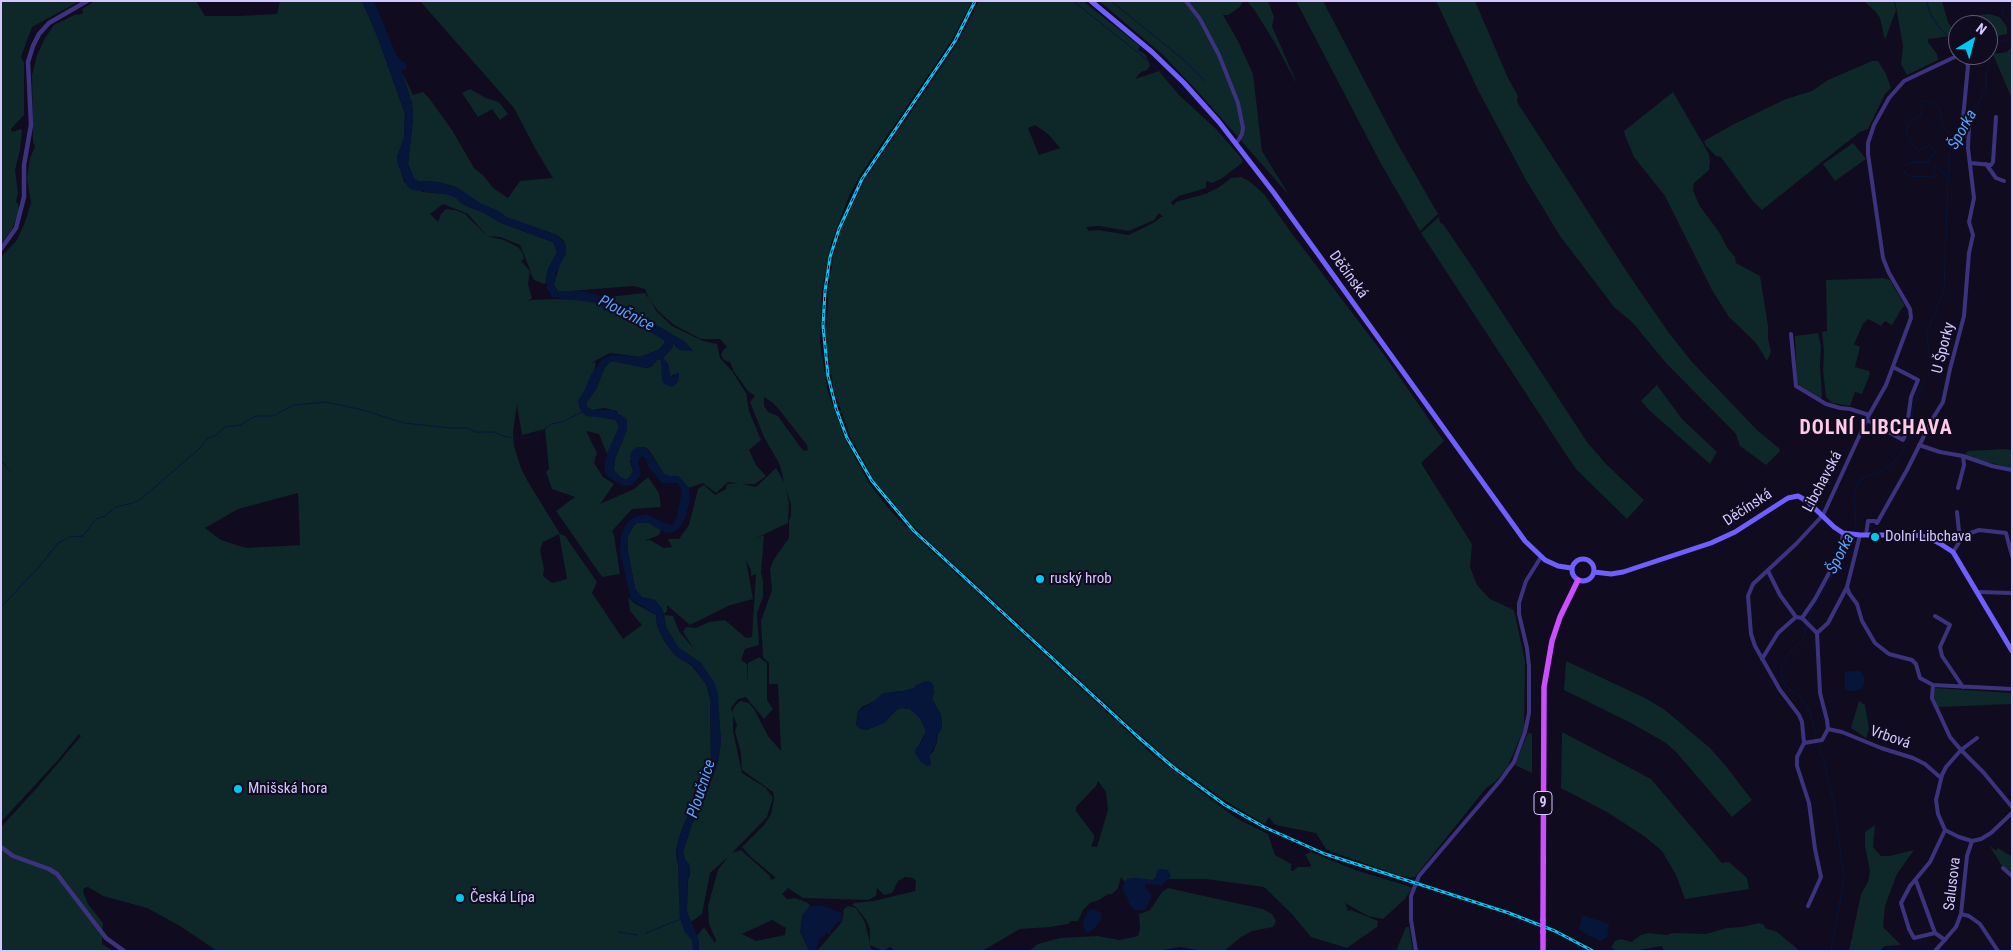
<!DOCTYPE html>
<html>
<head>
<meta charset="utf-8">
<style>
  body { margin:0 }
  #map { position:relative; width:2013px; height:952px; overflow:hidden; background:#100b1e; font-family:"Roboto Condensed",sans-serif }
  canvas { display:block }
  .frame { position:absolute; inset:0; border:2px solid #d2c8ff; pointer-events:none }
  .north { position:absolute; left:1948px; top:15px; width:50px; height:50px; box-sizing:border-box; background:#100b1e; border:1px solid #5e5778; border-radius:50%; rotate:37deg; font-size:14px; font-weight:700; line-height:20px; text-align:center; color:#d2c8ff }
  .north::after { content:''; display:block; margin:auto; width:18px; height:22px; background:#00c8f3; clip-path:polygon(50% 0,100% 100%,50% 72%,0 100%) }
</style>
</head>
<body>
<div id="map">
<canvas width="2013" height="952"></canvas>
<div class="frame"></div>
<div class="north">N</div>
</div>
<script>
const g = document.querySelector('canvas').getContext('2d');
g.lineJoin = 'round';
function fillPath(path, color) {
  g.fillStyle = color;
  g.fill(path, 'evenodd');
}
function toPath(rows) {
  const path = new Path2D();
  for (const r of rows) {
    if (r.length === 3) {
      path.moveTo(r[0] + r[2], r[1]);
      path.arc(r[0], r[1], r[2], 0, 2 * Math.PI);
      continue;
    }
    path.moveTo(r[0], r[1]);
    for (let i = 2; i < r.length; i += 2) path.lineTo(r[i], r[i + 1]);
  }
  return path;
}
function stroke(path, color, width, dash) {
  g.strokeStyle = color;
  g.lineWidth = width;
  g.lineCap = dash ? 'butt' : 'round';
  g.setLineDash(dash || []);
  g.stroke(path);
}
function write(font, color, halo, rows, align = 'center') {
  g.font = font + ' "Roboto Condensed",sans-serif';
  g.lineWidth = 4;
  g.setLineDash([]);
  g.textBaseline = 'middle';
  g.strokeStyle = halo;
  g.fillStyle = color;
  for (const [text, x, y, turn = 0] of rows) {
    g.save();
    g.translate(x, y);
    g.rotate((+turn || 0) * Math.PI / 180);
    g.textAlign = isNaN(turn) ? turn : align;
    if (halo) g.strokeText(text, 0, 0);
    g.fillText(text, 0, 0);
    g.restore();
  }
}
fillPath(toPath([
  [1,1,80,1,32,27,21,57,24,63,24,115,11,129,12,132,21,129,22,131,20,150,15,170,18,193,16,202,18,204,19,211,12,229,1,245],
  [95,1,196,1,205,16,238,16,277,14,280,1,362,1,378,38,405,114,404,138,397,157,404,182,423,192,446,194,455,197,466,206,482,212,501,223,553,242,557,252,547,272,546,283,544,284,534,280,530,272,528,284,532,298,527,302,531,300,555,299,583,300,597,303,628,317,664,340,664,344,658,350,640,357,610,353,595,361,592,364,596,362,595,368,587,388,579,399,579,406,606,418,616,420,619,427,607,454,599,434,586,431,597,453,594,463,603,477,614,484,600,504,634,489,648,477,659,493,661,507,632,509,612,531,614,535,620,574,602,577,556,511,575,497,552,489,546,472,549,469,545,429,522,435,517,405,513,432,514,446,521,468,527,480,560,534,565,536,597,582,592,593,623,639,642,625,630,611,628,597,634,603,656,615,657,624,664,641,676,656,692,666,706,684,710,699,711,759,701,778,698,793,682,829,678,841,676,856,678,864,680,918,685,932,693,941,704,927,715,943,716,940,709,924,708,906,718,870,728,857,710,873,702,914,691,922,687,912,688,879,690,875,689,864,685,860,683,852,692,824,703,803,718,762,721,741,715,684,701,663,678,648,666,627,664,615,673,616,679,631,694,649,683,632,686,627,696,628,709,622,725,620,746,638,752,637,756,574,751,576,751,570,746,560,753,599,730,605,690,625,667,605,667,611,664,614,655,600,642,597,635,589,628,551,628,536,634,525,637,523,649,523,661,530,659,535,644,541,650,540,664,548,672,547,668,539,679,539,689,525,698,489,704,485,715,495,726,489,727,484,738,483,728,482,716,493,703,483,689,488,678,476,669,476,664,474,649,450,641,447,637,447,630,461,633,471,629,479,626,480,620,477,614,470,615,457,623,440,617,411,604,408,592,410,587,407,586,403,596,389,605,367,610,362,617,362,647,368,652,366,657,360,660,359,662,362,662,372,674,386,679,380,679,373,670,376,668,364,663,358,672,348,673,343,677,348,691,350,685,342,607,297,645,293,649,299,645,289,633,286,558,292,554,285,559,266,566,253,564,241,557,235,506,217,498,211,481,204,456,187,438,182,418,181,414,179,408,164,413,118,412,103,401,70,413,95,423,92,429,98,452,130,474,168,484,176,493,188,508,198,520,181,553,178,536,150,514,108,420,1,972,1,952,40,859,177,849,196,831,244,822,290,820,342,828,392,845,439,869,483,889,509,912,533,1153,755,1236,818,1268,834,1275,855,1291,864,1291,871,1293,871,1298,867,1310,867,1311,865,1306,856,1306,854,1311,852,1355,870,1408,886,1412,888,1405,899,1383,919,1368,916,1345,903,1348,911,1351,910,1378,921,1377,927,1347,948,1311,937,1292,914,1264,887,1206,879,1168,879,1169,877,1156,874,1156,877,1152,881,1136,878,1128,879,1125,882,1121,877,1118,888,1112,894,1108,894,1099,900,1090,903,1083,910,1078,921,1071,921,1068,924,1050,927,1020,929,982,951,895,951,890,947,883,951,870,945,871,949,875,951,817,951,842,922,844,909,848,906,856,908,865,922,870,943,870,929,866,920,856,907,852,905,854,903,874,901,915,891,916,881,913,878,905,877,898,881,892,893,884,895,877,888,876,896,868,900,803,898,788,888,782,894,787,899,795,898,808,903,810,906,802,917,801,932,809,951,217,951,180,926,147,908,103,896,88,887,84,888,83,892,88,904,103,923,102,944,113,951,1,951,2,826,35,790,81,736,79,734,59,759,1,822,1,461,14,475,1,460,1,257,17,240,25,222,31,203,27,178,30,158,35,147,33,142,32,75,37,55,45,38,54,25,76,14,78,15,83,13,82,9],
  [443,204,468,214,487,236,500,237,520,245,531,272,521,261,524,259,522,252,518,247,504,240,487,236,465,214,455,210,446,209,441,214,438,222,430,214],
  [650,300,659,312,674,325,701,339,720,339,727,347,723,350,721,355,724,360,730,362,734,372,748,391,755,396,750,402,764,437,780,465,784,482,776,468,756,487,743,484,755,484,766,476,756,465,749,450,761,440,749,411,746,393,732,371,720,358,717,344,703,341,672,326,657,312],
  [764,397,773,403,781,412,807,445,808,450,804,451,801,448,778,416,768,412,764,406],
  [786,489,791,504,791,516,789,520,789,538,774,559,770,569,772,590,761,621,763,657,769,663,769,684,778,684,781,751,768,736,754,709,749,703,740,701,734,707,732,712,731,708,738,699,746,697,764,719,773,709,767,700,767,663,759,657,748,663,748,683,747,664,741,660,745,649,759,645,757,613,763,597,763,581,761,573,764,535,752,540,788,523,789,503],
  [298,493,300,545,246,548,221,540,205,528,238,509],
  [559,534,567,579,552,583,543,576,544,569,540,550,543,542],
  [918,684,934,691,932,699,941,715,942,727,938,731,937,742,933,752,929,756,931,764,918,747,926,731,920,718,910,709,901,708,896,710,884,723,871,728,866,730,856,725,858,711,862,707,893,692,904,691,914,688],
  [733,715,737,725,735,731,741,753,742,770,773,792,774,799,771,814,765,824,742,847,750,856,776,878,771,880,770,876,741,850,732,853,767,817,773,798,766,788,742,773,733,731],
  [1098,781,1106,792,1108,810,1097,847,1091,846,1094,839,1094,835,1076,811,1076,807,1096,786],
  [772,920,786,928,785,935,756,941,742,934],
  [979,1,1083,1,1140,46,1138,50,1146,55,1150,66,1147,70,1141,72,1135,79,1159,71,1179,95,1217,130,1243,160,1242,163,1221,179,1212,183,1206,181,1206,188,1179,196,1170,203,1174,205,1176,202,1205,194,1218,188,1231,178,1241,177,1249,181,1264,194,1290,231,1385,356,1444,441,1421,463,1472,544,1470,567,1477,585,1490,599,1514,610,1525,661,1524,729,1507,768,1495,782,1486,788,1415,877,1411,878,1398,875,1332,852,1326,849,1316,833,1280,826,1274,824,1269,817,1265,824,1227,802,1175,765,1139,734,916,529,874,480,850,436,834,391,826,342,828,291,833,258,841,230,865,180,958,43],
  [1035,125,1048,134,1060,148,1039,155,1028,128],
  [1159,213,1163,217,1161,217,1155,222,1129,235,1098,230,1089,231,1086,227,1099,226,1129,231,1154,220],
  [1099,1,1243,1,1240,7,1228,15,1223,15,1238,41,1253,74,1262,151,1289,195,1199,93,1163,55],
  [1247,1,1268,1,1274,17,1272,26,1298,86,1275,43,1255,11],
  [1296,1,1323,1,1396,141,1438,214,1420,231,1380,162],
  [1436,1,1475,1,1508,78,1518,96,1517,102,1629,275,1669,333,1692,362,1758,431,1779,448,1780,451,1766,465,1740,446,1736,434,1666,363,1633,323,1614,307,1560,236,1526,180,1479,92],
  [1864,1,1894,1,1896,10,1885,40,1880,18,1876,12],
  [1895,1,1942,1,1948,22,1957,35,1930,39,1929,37,1928,42,1937,54,1938,60,1907,75,1901,64,1903,46],
  [1978,15,1989,14,2000,17,2007,27,2007,34,1998,36,1988,35,1988,25,1976,24],
  [2012,47,2012,99,1993,54,2007,52],
  [1872,61,1878,61,1886,74,1891,88,1885,94,1868,129,1860,132,1842,146,1762,210,1752,200,1721,157,1716,156,1706,146,1704,141,1734,124,1786,99,1812,91,1828,80],
  [470,89,486,98,499,102,508,114,500,120,492,109,478,117,462,93],
  [1673,92,1709,154,1710,162,1709,170,1694,183,1693,190,1699,205,1719,232,1728,249,1735,257,1736,263,1760,276,1768,326,1768,339,1771,352,1767,361,1756,343,1729,317,1712,290,1665,196,1634,157,1625,135,1624,131],
  [1853,143,1866,159,1835,181,1823,164],
  [1439,217,1440,223,1443,224,1471,265,1587,442,1606,464,1644,500,1627,519,1576,469,1565,453,1421,233],
  [1883,278,1890,280,1905,306,1902,308,1892,325,1885,321,1881,326,1868,319,1863,324,1854,344,1860,347,1855,367,1869,371,1870,374,1862,394,1855,392,1850,406,1832,403,1826,397,1823,371,1824,350,1822,332,1827,331,1826,280],
  [1818,333,1821,346,1820,366,1822,395,1821,399,1800,387,1797,380,1795,339,1795,336],
  [1657,385,1682,419,1717,452,1710,464,1649,410,1641,401],
  [2005,449,2012,450,2012,468,1974,459,1967,456,1966,453,1968,451],
  [1566,661,1645,698,1665,710,1710,748,1725,765,1752,800,1732,817,1676,752,1666,743,1631,723,1564,690],
  [1935,688,2012,693,2012,704,1938,707,1934,696],
  [1859,701,1865,705,1869,729,1866,738,1851,728],
  [1562,732,1651,779,1722,863,1729,862,1747,878,1749,889,1685,899,1676,875,1662,851,1644,836,1607,812,1561,788],
  [1528,733,1532,734,1532,773,1515,765],
  [1875,825,1873,847,1881,856,1889,856,1914,850,1897,874,1885,906,1883,927,1901,945,1885,946,1879,951,1849,951,1861,894,1868,882,1870,871,1865,846,1865,832],
  [1989,845,1996,851,1998,848,2012,857,2012,875,2002,866],
  [1168,888,1263,909,1272,914,1276,921,1273,927,1252,931,1241,937,1224,951,1203,951,1180,947,1156,951,1029,951,1038,944,1060,938,1098,936,1119,940,1138,936,1140,929,1139,914,1150,910,1162,892],
  [1759,923,1764,925,1765,928,1777,932,1800,951,1664,951,1662,946,1632,951,1616,951,1611,947,1615,941,1621,939,1631,942,1641,935,1648,933,1667,935,1673,933,1706,934,1727,928,1742,927],
  [1406,927,1409,927,1413,951,1396,951]
]), '#0e2728');
fillPath(toPath([
  [362,1,374,1,396,54,401,61,406,63,406,69,401,71,412,103,413,118,408,164,414,179,418,181,438,182,456,187,481,204,498,211,506,217,557,235,566,245,566,253,556,273,554,285,556,291,582,291,608,298,638,314,685,342,692,349,692,351,679,350,673,343,672,348,663,358,668,364,670,376,673,377,678,372,679,374,679,380,672,387,664,384,662,380,661,360,657,360,654,364,646,368,617,362,610,362,605,367,596,389,586,403,587,407,592,410,613,410,627,419,627,430,614,462,614,470,620,477,626,480,631,475,633,471,630,455,632,451,637,447,646,447,664,474,669,476,678,476,689,488,690,500,685,519,680,527,674,532,666,533,649,523,637,523,634,525,628,536,628,551,635,589,642,597,655,600,662,608,666,627,678,647,701,663,715,684,718,695,721,741,718,762,703,803,692,824,683,852,685,860,689,864,690,869,687,887,687,912,699,940,699,951,693,951,692,939,685,932,680,918,678,864,676,849,682,829,698,793,701,778,711,759,710,699,706,684,693,666,676,656,664,641,657,627,656,615,631,599,620,553,621,534,627,523,634,517,646,514,666,524,673,525,677,516,682,490,677,483,662,483,649,468,646,459,642,456,638,461,641,475,632,485,624,486,608,477,605,472,605,462,607,454,619,427,618,422,614,419,586,416,580,410,578,401,583,394,591,375,602,359,611,355,640,357,658,350,664,344,664,340,628,318,597,303,552,297,547,288,546,277,548,269,557,252,553,242,501,223,482,212,462,204,455,197,446,194,412,190,408,187,398,165,397,157,404,138,405,113,378,38],
  [1848,671,1860,671,1864,677,1864,684,1860,690,1849,691,1845,689,1845,672],
  [928,681,932,683,934,687,932,699,941,715,942,724,941,730,937,735,936,744,929,756,931,765,927,766,921,762,915,753,916,748,920,745,926,731,920,718,910,709,901,708,896,710,884,723,871,728,865,730,860,729,856,725,858,711,873,702,883,693,904,691,914,688,922,682],
  [1159,869,1168,870,1171,876,1162,885,1146,884,1145,886,1151,895,1150,900,1145,910,1134,910,1129,904,1128,899,1122,890,1124,883,1127,879,1136,878,1154,880,1156,877,1157,871],
  [810,906,824,906,842,913,841,922,838,922,831,930,830,935,825,932,826,935,820,938,816,949,813,951,809,951,800,932,802,915],
  [1092,909,1100,912,1102,918,1094,929,1087,933,1084,928,1083,922,1088,911],
  [1582,915,1609,924,1607,938,1600,941,1579,930]
]), '#06163b');
stroke(toPath([
  [1073,1,1146,59,1200,105],
  [1111,1,1184,60,1205,81],
  [1926,1,1932,17,1939,27,1958,47],
  [2012,3,2003,7,2003,15,2012,25],
  [1988,43,2003,40,2006,42,2012,39],
  [1976,55,1989,65],
  [1948,178,1936,166,1933,177,1909,176,1905,173,1903,167,1907,163,1927,162,1935,154,1935,150,1929,146,1919,150,1915,148,1906,132,1908,124,1920,116,1923,102,1928,101,1939,107,1942,124,1948,133,1955,137],
  [520,438,533,437,551,424,562,422,582,412],
  [1853,533,1856,524,1854,498,1857,484,1862,479,1881,471,1895,461,1906,446,1910,437,1913,408,1919,391,1931,368,1927,333,1944,290,1949,153,1955,138,1975,109,1986,88,1986,72,1991,58,1988,55],
  [1,607,39,567,58,543,69,537,83,536,96,519,105,516,116,507,133,503,141,499,199,449,208,438,216,435,225,427,240,425,256,416,273,416,294,405,325,402,363,410,404,423,450,428,467,428,476,432,494,432,506,437,516,438],
  [1808,622,1811,612,1829,581,1851,537],
  [1807,626,1803,639,1789,653,1781,668,1783,681,1786,686,1800,697,1807,706,1813,722,1816,739],
  [1818,743,1824,762,1834,804,1844,879,1831,951],
  [619,932,637,935],
  [646,933,681,919]
]), '#06163b', 1);
stroke(toPath([
  [1186,1,1200,19,1219,55,1238,103,1243,128,1242,134,1236,144],
  [1971,163,1991,165,1993,162,1996,117],
  [1986,164,1996,178,2004,181],
  [1791,334,1796,386,1826,404,1840,408,1850,409,1869,415],
  [1867,420,1903,440,1906,433,1911,397,1918,380,1893,367],
  [1919,445,1940,452,1963,456,1964,465,1958,488],
  [1963,456,1992,466,2012,470],
  [1877,523,1907,470,1933,418,1943,402,1950,369,1964,316,1969,253,1973,235,1969,222,1974,198,1968,148,1969,124,1963,118,1968,66,1963,55],
  [1866,535,1868,521,1875,521,1877,523],
  [1960,541,1965,535,1979,530,2006,533,2012,556],
  [1953,552,1960,541,1957,512],
  [1768,571,1780,595,1796,617],
  [1847,587,1849,593,1857,604,1862,621,1875,643,1889,654,1912,660,1916,664,1920,678,1933,685,1932,698,1950,737,1961,750,1984,773,2012,807],
  [1978,592,2012,593],
  [1935,616,1950,625,1940,647,1942,656,1963,687],
  [1802,618,1817,633],
  [1762,659,1778,633,1796,617,1802,618,1815,599,1840,553,1843,533],
  [1933,685,2012,689],
  [1828,729,1842,732,1881,748,1913,758,1925,764,1941,778],
  [1804,743,1822,740,1828,729,1827,720,1820,693,1817,633,1828,623,1847,587,1860,535],
  [1945,830,1959,837,1972,841,1981,839,1991,833,2012,813],
  [2003,868,2012,876],
  [1916,881,1935,933,1945,940],
  [1808,906,1821,877,1815,849,1809,803,1797,766,1797,757,1804,743,1802,722,1799,715,1780,690,1755,646,1751,634,1748,596,1753,584,1796,544,1823,515,1869,415,1886,385,1911,318,1910,309,1889,273,1883,258,1868,154,1868,143,1874,125,1889,98,1904,81,1959,55],
  [1961,914,1969,916,1980,924,1998,951],
  [1935,933,1914,938,1909,929,1901,903,1910,886,1930,862,1945,830,1938,814,1936,800,1942,775,1946,767,1961,750,1977,738],
  [1416,951,1411,920,1411,896,1419,876,1500,781,1514,762,1525,732,1529,713,1529,666,1527,648,1519,614,1519,603,1526,581,1541,557],
  [1935,951,1956,927,1961,914,1967,856,1972,841]
]), '#3c337f', 4);
stroke(toPath([
  [1,249,16,228,24,197,24,165,31,125,28,62,33,46,39,34,49,23,87,1],
  [1,847,13,856,49,869,57,874,106,938,124,951]
]), '#3c337f', 4.5);
stroke(toPath([
  [1091,1,1152,52,1184,83,1219,122,1274,193,1525,541,1545,560,1558,566,1571,568],
  [1583,570,11],
  [1594,572,1611,574,1623,572,1711,543,1735,532,1788,498,1798,496,1807,501,1834,527,1843,533,1860,535,1914,535,1927,537,1939,543,1953,552,2012,651]
]), '#6f5fff', 5);
stroke(toPath([
  [1543,920,1544,687,1552,641,1560,617,1578,580],
  [1543,951,1543,932]
]), '#cb4fff', 5.5);
const rail = toPath([
  [975,1,955,41,862,179,839,229,830,257,825,291,823,326,828,376,836,408,847,438,872,481,914,531,1137,736,1173,767,1225,805,1264,827,1325,854,1509,913,1555,931,1593,951]
]);
stroke(rail, '#00c8f3', 3);
stroke(rail, '#100b1e', 1, [4]);
stroke(toPath([
  [1543,932,1543,920]
]), '#cb4fff', 5.5);
for (const [x, y, r, color] of [
  [1875,537,5,"#00c8f3"],
  [1040,579,5,"#00c8f3"],
  [238,789,5,"#00c8f3"],
  [460,898,5,"#00c8f3"]
]) {
  const dot = new Path2D();
  dot.arc(x, y, r, 0, 2 * Math.PI);
  g.fillStyle = color;
  g.fill(dot);
  stroke(dot, '#100b1e', 2);
}
for (const [x, y, w] of [
  [1543,803,18]
]) {
  const box = new Path2D();
  box.roundRect(x - w / 2, y - 11.5, w, 23, 4);
  g.fillStyle = '#100b1e';
  g.fill(box);
  stroke(box, '#d2c8ff', 1);
}
write('bold 14px', '#d2c8ff', null, [
  ["9",1543,803]
]);
write('15px', '#d2c8ff', '#100b1e', [
  ["Děčínská",1348,275,54],
  ["U Šporky",1944,348,-76],
  ["Libchavská",1823,482,-62],
  ["Děčínská",1748,508,-33],
  ["Vrbová",1890,738,19],
  ["Salusova",1953,884,-83]
]);
write('15px', '#d2c8ff', '#100b1e', [
  ["Dolní Libchava",1885,537],
  ["ruský hrob",1050,579],
  ["Mnišská hora",248,789],
  ["Česká Lípa",470,898]
], 'left');
write('italic 16px', '#56a4ff', '#100b1e', [
  ["Šporka",1963,130,-61],
  ["Ploučnice",626,314,27],
  ["Šporka",1841,554,-63],
  ["Ploučnice",702,789,-72]
]);
g.letterSpacing = '1px';
write('bold 20px', '#ffcae8', '#100b1e', [
  ["DOLNÍ LIBCHAVA",1876,429]
]);
g.letterSpacing = '0px';
</script>
</body>
</html>
